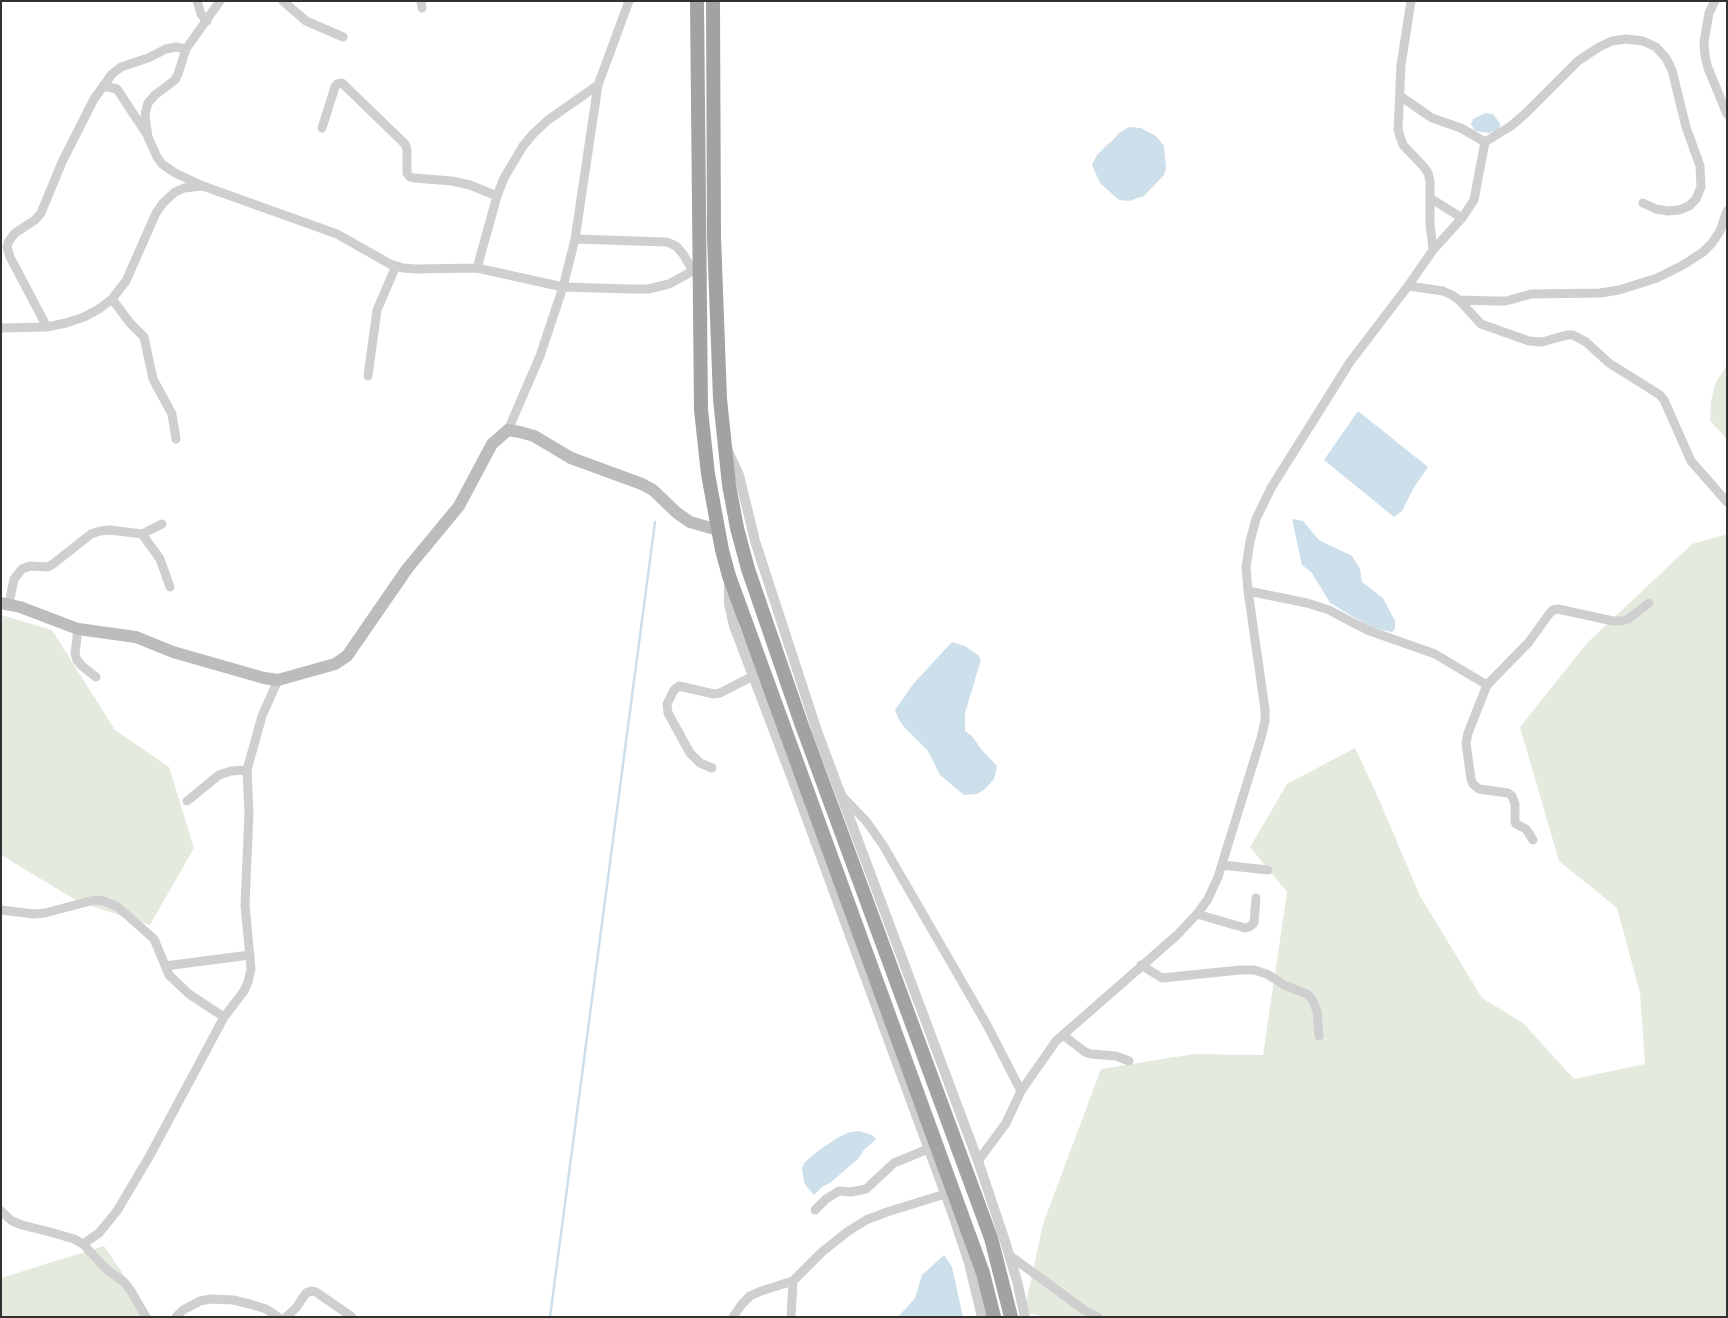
<!DOCTYPE html>
<html>
<head>
<meta charset="utf-8">
<style>
  body { margin:0 }
  #map { position:relative; width:1728px; height:1318px; overflow:hidden; background:#fff; font-family:Signika,sans-serif }
  canvas { display:block }
  .frame { position:absolute; inset:0; border:2px solid #323232; pointer-events:none }
</style>
</head>
<body>
<div id="map">
<canvas width="1728" height="1318"></canvas>
<div class="frame"></div>
</div>
<script>
const g = document.querySelector('canvas').getContext('2d');
g.lineJoin = 'round';
function fillPath(path, color) {
  g.fillStyle = color;
  g.fill(path, 'evenodd');
}
function toPath(rows) {
  const path = new Path2D();
  for (const r of rows) {
    path.moveTo(r[0], r[1]);
    for (let i = 2; i < r.length; i += 2) path.lineTo(r[i], r[i + 1]);
  }
  return path;
}
function stroke(path, color, width, dash) {
  g.strokeStyle = color;
  g.lineWidth = width;
  g.lineCap = dash ? 'butt' : 'round';
  g.setLineDash(dash || []);
  g.stroke(path);
}
fillPath(toPath([
  [1727,365,1727,439,1710,421,1711,402,1715,384],
  [1727,534,1727,1317,1045,1317,1024,1312,1043,1224,1101,1069,1194,1054,1263,1055,1287,892,1250,847,1287,784,1355,748,1377,795,1420,896,1482,998,1523,1023,1574,1079,1645,1064,1640,993,1617,908,1559,861,1520,727,1587,643,1692,544],
  [1,615,52,630,115,730,169,767,194,848,150,925,79,902,1,855],
  [104,1246,152,1317,1,1317,1,1278]
]), '#e4ebde');
fillPath(toPath([
  [1486,113,1493,114,1501,125,1498,130,1489,133,1475,131,1471,124,1473,119],
  [1129,127,1141,128,1156,136,1164,146,1166,168,1164,175,1144,196,1129,201,1119,200,1100,183,1092,165,1097,155,1105,147,1114,139,1119,133],
  [1358,411,1428,467,1413,489,1402,511,1394,517,1324,460],
  [1292,519,1303,521,1319,540,1352,556,1360,569,1362,582,1383,598,1395,621,1395,629,1392,632,1372,628,1330,603,1312,573,1302,565],
  [952,642,965,646,978,655,981,660,965,713,965,731,972,736,981,749,997,766,994,779,985,789,977,794,964,795,940,775,928,751,905,728,899,720,895,710,914,683],
  [859,1131,872,1135,876,1139,863,1151,858,1159,830,1183,822,1187,814,1195,807,1187,804,1182,802,1169,804,1163,818,1151,837,1138,850,1132],
  [944,1255,952,1267,963,1317,898,1317,915,1298,922,1275]
]), '#cedfec');
stroke(toPath([
  [550,1317,655,522]
]), '#cedfec', 2.5);
stroke(toPath([
  [197,1,201,14,207,21],
  [220,1,186,49,178,74,175,80,155,95,148,103,146,110,145,117,148,137,157,157,162,164,175,173,203,186,337,234,390,264,403,268,416,269,477,268,563,287,630,289,648,289,669,284,700,267],
  [283,1,306,21,343,37],
  [421,1,422,8],
  [1715,1,1709,13,1704,42,1705,56,1708,68,1727,114],
  [103,86,117,89,146,133],
  [1400,96,1432,118,1461,128,1485,142,1511,126,1526,113,1578,61,1599,47,1612,41,1626,39,1643,41,1656,47,1666,58,1672,70,1686,127,1700,166,1701,187,1696,199,1689,206,1679,210,1668,211,1656,209,1643,203],
  [322,128,335,87,337,84,342,83,405,144,407,150,407,173,410,177,414,178,452,181,470,185,497,196],
  [1430,198,1462,218],
  [575,239,667,242,676,246,683,254,693,271],
  [1433,250,1462,218,1474,200,1485,142],
  [477,268,497,196,504,178,523,146,533,134,548,120,598,85],
  [1408,286,1443,291,1452,295,1459,300,1481,324,1529,341,1542,342,1567,335,1573,335,1586,342,1609,363,1660,395,1664,400,1691,461,1727,502],
  [112,299,130,323,144,337,153,379,172,414,176,439],
  [1459,300,1496,301,1506,301,1531,294,1600,293,1619,290,1657,278,1683,265,1703,252,1712,243,1720,231,1727,211],
  [47,327,10,257,7,247,9,241,15,233,35,220,41,213,62,162,94,99,112,74,121,67,148,58,166,49,176,47,186,49],
  [1,328,47,327,66,323,84,317,99,309,112,299,126,281,156,213,163,203,175,192,184,188,202,186],
  [368,376,377,310,396,266],
  [508,430,540,356,563,287,575,239,598,85,629,1],
  [142,534,160,559,170,587],
  [1248,591,1307,603,1329,610,1367,630,1435,654,1487,685],
  [9,604,14,579,22,569,30,566,48,567,53,564,91,534,100,531,110,530,142,534,162,524],
  [78,629,75,654,77,660,82,666,96,677],
  [712,768,700,763,690,753,668,713,667,704,674,690,679,686,714,694,720,693,753,676],
  [843,797,866,821,883,845,987,1025,1021,1091],
  [187,801,219,775,231,771,247,770],
  [1533,840,1526,829,1516,824,1515,822,1515,804,1512,796,1508,793,1479,789,1473,784,1471,779,1466,743,1468,733,1487,685,1529,642,1549,614,1553,610,1558,609,1613,621,1621,621,1628,619,1649,603],
  [1222,865,1268,870],
  [1,910,34,914,45,913,94,900,104,901,118,907,154,939,169,975,189,994,224,1017],
  [1197,914,1245,928,1249,927,1254,923,1256,898],
  [1141,965,1162,978,1240,970,1254,970,1267,974,1284,985,1307,994,1312,999,1317,1011,1319,1036],
  [165,966,250,955],
  [1063,1035,1085,1052,1091,1054,1116,1056,1129,1061],
  [978,1161,1006,1123,1021,1091,1056,1041,1176,936,1197,914,1208,899,1218,877,1261,738,1265,721,1265,709,1248,591,1246,568,1250,541,1256,519,1271,488,1350,362,1408,286,1433,250,1430,224,1430,181,1428,173,1424,167,1403,145,1398,130,1401,65,1411,1],
  [815,1210,826,1199,839,1191,851,1192,866,1189,894,1163,928,1149],
  [1,1211,12,1221,22,1225,50,1232,74,1239,83,1244,107,1270,124,1282,131,1291,146,1317],
  [83,1244,99,1233,117,1211,149,1157,224,1017,244,991,248,982,251,969,245,905,249,813,247,770,262,716,278,680],
  [1009,1255,1084,1310,1098,1317],
  [176,1317,183,1310,200,1301,211,1299,233,1300,250,1304,266,1309,278,1317],
  [286,1317,296,1308,306,1293,311,1291,316,1292,352,1317],
  [733,1317,742,1304,750,1296,761,1291,793,1281,822,1252,847,1232,866,1220,887,1212,945,1194],
  [791,1317,793,1281]
]), '#cfcfcf', 9);
stroke(toPath([
  [728,451,739,475,755,541,817,731,978,1161,1003,1235,1017,1281,1025,1317],
  [729,585,729,604,734,626,793,781,952,1212,969,1263,982,1317]
]), '#cfcfcf', 10);
stroke(toPath([
  [1,603,20,607,78,629,136,637,173,652,264,678,278,680,335,664,347,656,407,569,459,506,492,444,508,430,520,432,534,436,571,458,642,484,653,490,677,513,690,522,718,530]
]), '#bcbcbc', 12);
stroke(toPath([
  [697,1,701,410,708,474,722,550,729,576,983,1273,994,1317],
  [713,1,714,237,720,399,729,485,737,528,748,569,801,723,991,1238,1011,1317]
]), '#a2a2a2', 14);
</script>
</body>
</html>
